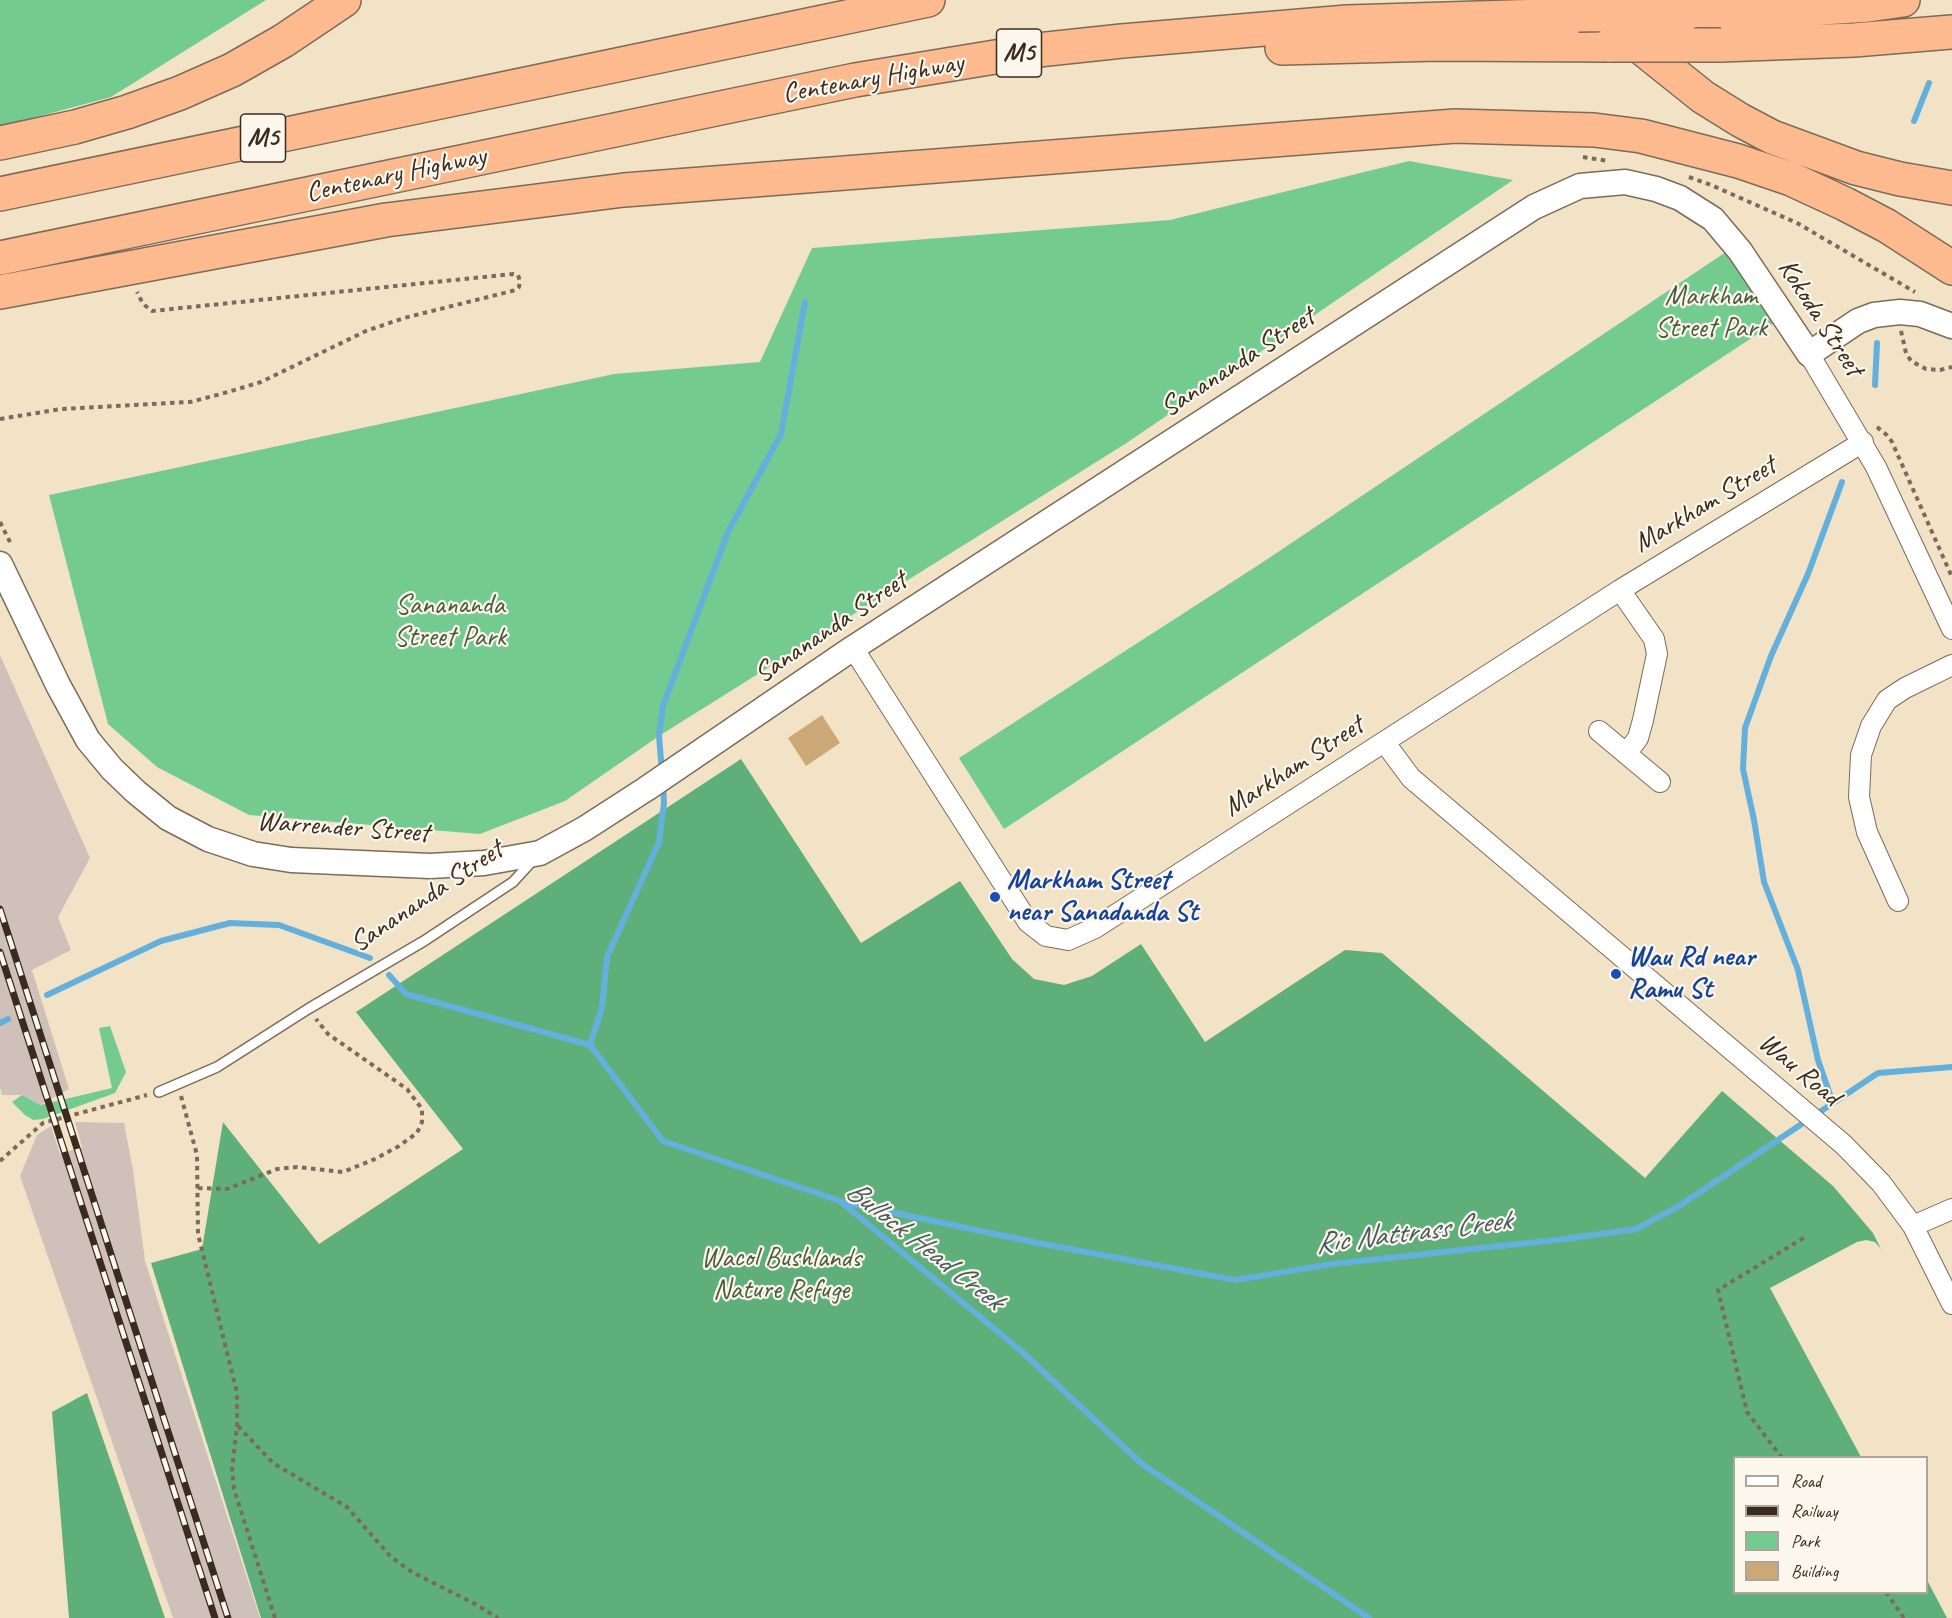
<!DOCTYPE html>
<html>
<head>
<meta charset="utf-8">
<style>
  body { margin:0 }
  #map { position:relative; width:1952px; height:1618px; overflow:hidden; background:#f2e3c6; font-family:Caveat,sans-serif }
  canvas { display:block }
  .legend { position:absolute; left:1733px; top:1456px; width:195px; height:138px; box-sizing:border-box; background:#fbf7ec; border:2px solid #aea59a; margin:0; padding:8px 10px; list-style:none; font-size:18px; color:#3b2a1e }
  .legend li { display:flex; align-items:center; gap:12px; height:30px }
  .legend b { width:30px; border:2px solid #aea59a }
</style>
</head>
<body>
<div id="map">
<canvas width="1952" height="1618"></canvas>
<ul class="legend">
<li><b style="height:8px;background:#fff"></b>Road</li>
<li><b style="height:8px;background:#3b2a1e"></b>Railway</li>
<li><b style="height:16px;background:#74cb90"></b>Park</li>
<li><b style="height:16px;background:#cca877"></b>Building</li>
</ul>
</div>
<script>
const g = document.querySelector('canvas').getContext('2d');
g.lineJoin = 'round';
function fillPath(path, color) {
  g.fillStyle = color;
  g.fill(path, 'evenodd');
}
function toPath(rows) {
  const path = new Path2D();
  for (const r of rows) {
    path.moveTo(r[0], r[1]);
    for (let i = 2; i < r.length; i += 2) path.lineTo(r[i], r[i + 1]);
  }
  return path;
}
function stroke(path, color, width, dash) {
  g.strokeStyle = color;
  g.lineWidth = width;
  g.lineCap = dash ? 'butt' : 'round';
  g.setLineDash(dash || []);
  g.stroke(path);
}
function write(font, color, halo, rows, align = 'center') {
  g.font = font + ' Caveat,sans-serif';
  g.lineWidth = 4.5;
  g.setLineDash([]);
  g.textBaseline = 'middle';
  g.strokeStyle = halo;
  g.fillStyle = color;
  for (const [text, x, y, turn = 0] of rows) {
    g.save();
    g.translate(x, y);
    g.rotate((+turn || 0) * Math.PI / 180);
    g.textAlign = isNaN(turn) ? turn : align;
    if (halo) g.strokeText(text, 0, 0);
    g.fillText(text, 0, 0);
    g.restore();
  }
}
fillPath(toPath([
  [0,655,90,858,58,917,71,950,32,970,69,1089,40,1105,22,1095,2,1095,0,1088],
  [75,1122,124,1123,133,1170,145,1261,260,1618,173,1618,20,1176,37,1135,51,1126,60,1154,82,1147]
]), '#cfc0ba');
fillPath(toPath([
  [0,0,266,0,111,97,0,127],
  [1409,161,1513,180,1125,444,659,736,565,801,480,834,249,815,157,767,108,724,49,495,614,374,760,362,812,248,1170,220],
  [1726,252,1773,324,1004,829,959,758,1260,564],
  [110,1026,126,1072,115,1093,43,1119,33,1120,25,1115,12,1102,22,1095,40,1105,112,1088,99,1028]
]), '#74cb90');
fillPath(toPath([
  [741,759,861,943,960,881,1012,959,1034,979,1064,985,1092,976,1141,944,1205,1042,1345,950,1382,953,1645,1178,1722,1091,1833,1186,1873,1233,1881,1249,1875,1242,1866,1240,1857,1242,1770,1288,1861,1457,1734,1458,1734,1592,1926,1592,1927,1580,1947,1618,261,1618,151,1263,202,1249,223,1122,319,1244,463,1149,356,1012],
  [87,1393,165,1618,69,1618,52,1412]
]), '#5faf7a');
stroke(toPath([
  [1914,121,1929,83],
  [1875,385,1877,343],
  [662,772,659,736,663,706,728,532,781,434,805,302],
  [389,975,406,994,590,1045,663,1141,840,1201,1020,1350,1142,1464,1369,1618],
  [47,995,161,941,230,923,279,925,370,958],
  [0,1023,8,1019],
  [590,1045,602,1007,607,957,659,842,664,803,663,785],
  [1833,1103,1818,1060,1798,970,1764,882,1754,820,1743,769,1745,728,1771,656,1808,574,1842,482],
  [843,1202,1038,1243,1235,1280,1332,1264,1565,1239,1636,1229,1679,1206,1878,1073,1952,1067]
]), '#64b0dd', 6);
fillPath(toPath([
  [822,715,840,743,806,766,788,738]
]), '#cca877');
const service = toPath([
  [159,1092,217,1067,308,1009,424,941,513,882,534,859]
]);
const minor = toPath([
  [1809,354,1876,467,1952,629],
  [1620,590,1654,639,1657,654,1643,720,1638,738,1626,754],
  [853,648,1028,922,1046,936,1068,940,1095,928,1620,590,1863,442],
  [1599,731,1660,782],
  [1385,743,1411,778,1844,1145,1881,1183,1913,1226,1952,1304],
  [1898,901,1867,832,1859,797,1861,755,1871,726,1887,700,1905,688,1952,665],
  [1913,1226,1952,1209]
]);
const tertiary = toPath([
  [0,564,58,685,88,740,112,769,136,792,168,818,208,839,253,854,291,860,430,866,484,863,540,853,584,829,646,789,853,648,1534,207,1580,186,1625,182,1656,189,1680,198,1713,219,1740,251,1809,354,1858,321,1874,315,1900,312,1920,314,1952,326]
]);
const motorway = toPath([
  [1687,13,1791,10,1868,5,1903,0],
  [1623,33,1703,97,1740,120,1772,137,1856,168,1900,179,1952,188],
  [1721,45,1854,40,1952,32],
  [1282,48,1437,44,1610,45],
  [0,143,75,127,127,112,180,93,232,70,283,41,344,0],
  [0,194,928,0],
  [0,258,855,80,1038,50,1122,41,1347,22,1578,15],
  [0,292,386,220,624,190,1455,126,1594,130,1641,136,1738,161,1791,179,1845,204,1887,226,1952,268]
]);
stroke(service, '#7b6b59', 12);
stroke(minor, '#7b6b59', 22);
stroke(tertiary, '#7b6b59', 27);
stroke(motorway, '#7b6b59', 36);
stroke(toPath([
  [1583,157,1608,161],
  [1689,177,1711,185,1797,223,1915,292],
  [1901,331,1906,353,1911,361,1926,369,1940,370,1952,367],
  [0,419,61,409,190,402,221,394,261,382,366,331,404,318,516,290,519,287,520,281,518,275,513,274,152,311,143,304,137,292],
  [1877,427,1888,436,1892,442,1952,577],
  [0,522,12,546],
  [181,1096,197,1155,198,1234,237,1393,237,1426,232,1470,234,1489,275,1618],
  [0,1161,43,1123,147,1095],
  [198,1188,227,1189,277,1169,297,1167,343,1172,375,1159,399,1146,417,1133,422,1122,422,1109,407,1089,328,1034,316,1019],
  [238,1426,273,1463,347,1507,391,1557,412,1572,475,1604,498,1618],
  [1782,1458,1747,1412,1718,1290,1805,1237],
  [1886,1592,1904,1618]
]), '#7b6b59', 4, [4.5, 4.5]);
stroke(service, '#fff', 9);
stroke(minor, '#fff', 20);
stroke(tertiary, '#fff', 24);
stroke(motorway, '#fcba8e', 33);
const rail = toPath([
  [0,909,228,1618],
  [0,952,215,1618]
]);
stroke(rail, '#3b2a1e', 7);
stroke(rail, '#fbf7ec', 4.5, [14]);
const motorwayBridge = toPath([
  [1578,15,1687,13],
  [1610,45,1721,45]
]);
stroke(motorwayBridge, '#7b6b59', 36, []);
stroke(motorwayBridge, '#fcba8e', 33);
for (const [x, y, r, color] of [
  [995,897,6,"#1a4fb4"],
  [1616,974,6,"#1a4fb4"]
]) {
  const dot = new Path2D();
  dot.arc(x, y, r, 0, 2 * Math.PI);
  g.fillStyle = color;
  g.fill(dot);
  stroke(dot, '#fbf7ec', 2);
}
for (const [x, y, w] of [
  [1019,53,45],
  [263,138,45]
]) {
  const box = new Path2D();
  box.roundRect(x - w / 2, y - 24, w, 48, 4.5);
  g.fillStyle = '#fbf7ec';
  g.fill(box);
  stroke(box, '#3b2a1e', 1.5);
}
write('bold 27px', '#3b2a1e', null, [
  ["M5",1019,53],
  ["M5",263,138]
]);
write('28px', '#3b2a1e', '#fbf7ec', [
  ["Centenary Highway",873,79,-10],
  ["Centenary Highway",396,175,-12],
  ["Kokoda Street",1820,318,57],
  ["Sanananda Street",1238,363,-33],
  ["Markham Street",1705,505,-31],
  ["Sanananda Street",831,628,-34],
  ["Markham Street",1294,767,-33],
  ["Warrender Street",343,828,4],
  ["Sanananda Street",427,897,-34],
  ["Wau Road",1799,1070,40]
]);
write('28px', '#4c5a40', '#fbf7ec', [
  ["Markham",1711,297],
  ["Street Park",1711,329],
  ["Sanananda",450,606],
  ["Street Park",450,638],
  ["Wacol Bushlands",781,1259],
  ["Nature Refuge",781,1291]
]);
write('bold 28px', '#164399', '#fbf7ec', [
  ["Markham Street",1007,881],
  ["near Sanadanda St",1007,913],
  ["Wau Rd near",1628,958],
  ["Ramu St",1628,990]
], 'left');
write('italic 30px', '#495961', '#fbf7ec', [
  ["Ric Nattrass Creek",1413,1233,-7],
  ["Bullock Head Creek",924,1246,38]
]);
</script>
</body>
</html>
